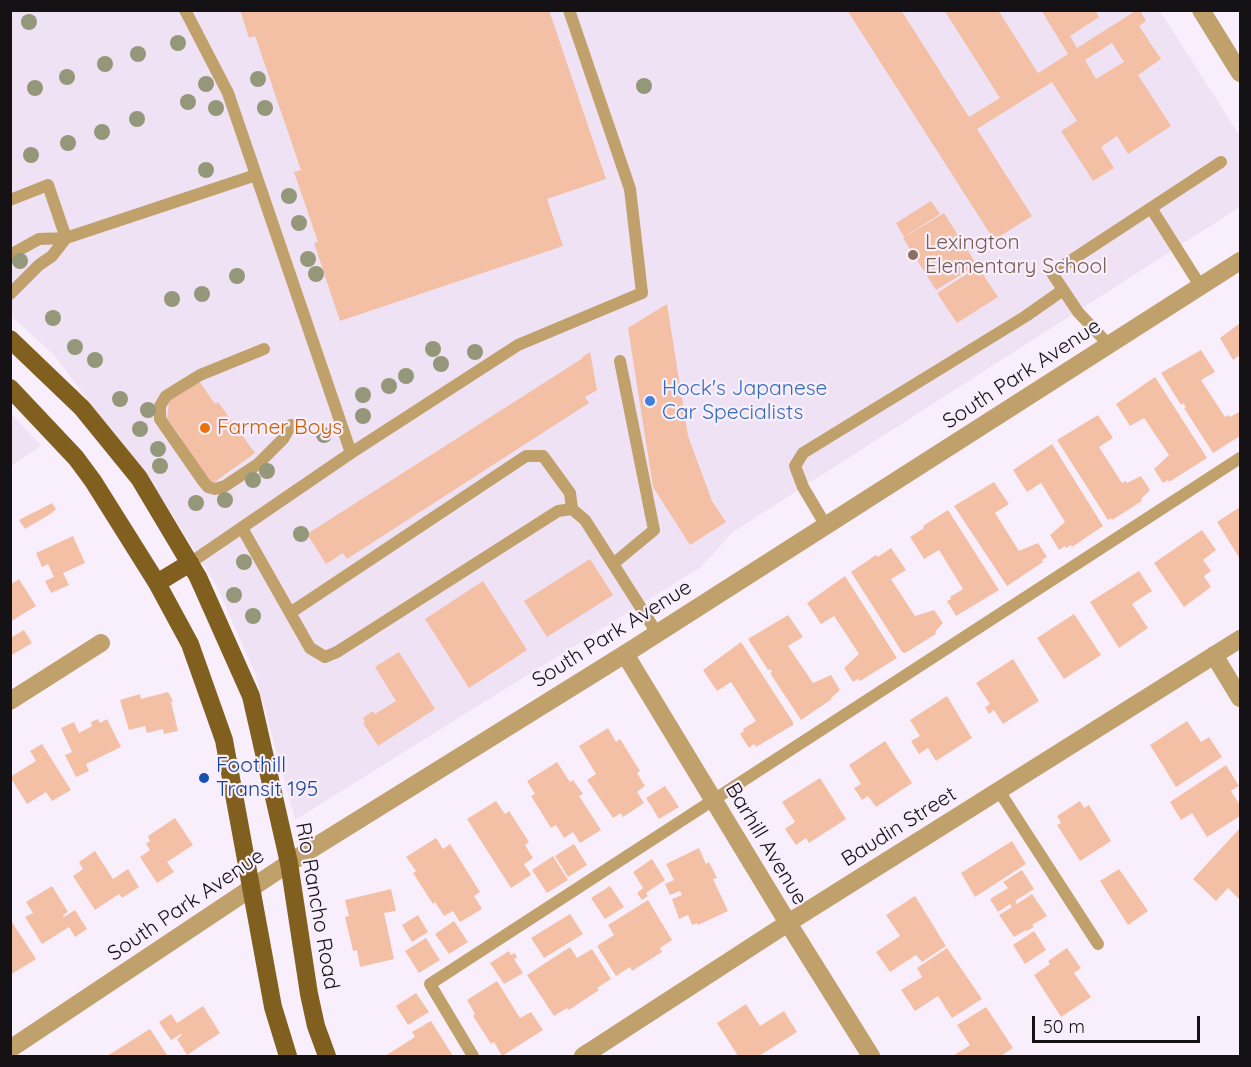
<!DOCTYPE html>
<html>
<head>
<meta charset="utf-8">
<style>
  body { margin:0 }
  #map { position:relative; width:1251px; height:1067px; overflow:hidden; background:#f9effc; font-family:Quicksand,sans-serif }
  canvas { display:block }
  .frame { position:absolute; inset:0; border:12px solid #151216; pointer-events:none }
  .scale { position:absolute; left:1032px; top:1016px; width:168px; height:27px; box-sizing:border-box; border:3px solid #151216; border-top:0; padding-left:8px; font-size:18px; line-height:21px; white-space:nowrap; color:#151216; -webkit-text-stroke:4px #f9effc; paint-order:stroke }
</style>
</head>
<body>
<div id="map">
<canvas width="1251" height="1067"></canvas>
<div class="frame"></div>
<div class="scale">50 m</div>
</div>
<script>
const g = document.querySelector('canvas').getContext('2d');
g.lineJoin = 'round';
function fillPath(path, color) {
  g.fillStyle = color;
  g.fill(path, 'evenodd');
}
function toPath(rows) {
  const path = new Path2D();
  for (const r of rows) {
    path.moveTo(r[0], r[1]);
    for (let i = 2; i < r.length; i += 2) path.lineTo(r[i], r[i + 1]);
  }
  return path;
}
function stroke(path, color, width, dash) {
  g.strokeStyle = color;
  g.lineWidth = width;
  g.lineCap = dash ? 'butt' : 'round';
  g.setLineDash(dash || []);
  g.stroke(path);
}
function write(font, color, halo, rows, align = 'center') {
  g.font = font + ' Quicksand,sans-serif';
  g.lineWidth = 4.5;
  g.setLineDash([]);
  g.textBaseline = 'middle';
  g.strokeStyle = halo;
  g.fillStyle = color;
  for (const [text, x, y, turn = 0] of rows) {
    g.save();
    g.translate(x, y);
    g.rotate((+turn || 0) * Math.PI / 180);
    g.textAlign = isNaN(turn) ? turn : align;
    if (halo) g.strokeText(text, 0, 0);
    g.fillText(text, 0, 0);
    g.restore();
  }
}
fillPath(toPath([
  [1153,10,1155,13,1160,11,1240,136,1240,207,733,532,701,567,295,820,255,673,217,587,174,517,55,356,11,316,11,11],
  [11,413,41,446,11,466]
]), '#f0e2f5');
fillPath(toPath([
  [240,10,549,10,606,179,547,199,563,246,340,321,314,243,318,242,294,172,301,170,255,36,249,38],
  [847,10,901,10,969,117,1000,98,944,10,998,10,1038,73,1068,54,1041,10,1095,10,1099,17,1070,36,1077,48,1137,10,1140,10,1146,21,1139,26,1161,59,1138,75,1171,126,1128,154,1117,136,1101,147,1114,168,1093,181,1061,131,1077,121,1052,82,977,129,1032,216,994,240],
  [1112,43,1124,62,1096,79,1085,60],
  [931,201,940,214,904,237,896,223],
  [944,213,977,265,936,290,903,238],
  [978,267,998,297,957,323,937,293],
  [667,304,688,436,712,501,726,522,690,545,653,487,628,328],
  [1240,323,1240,355,1233,360,1220,338],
  [1201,350,1215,372,1201,380,1225,417,1228,415,1230,417,1239,412,1240,414,1240,436,1213,453,1184,408,1186,407,1183,403,1181,405,1161,373],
  [590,352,597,390,585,397,589,403,347,559,343,553,326,564,307,534,583,358,582,357],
  [1155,377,1207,458,1169,482,1168,480,1163,483,1154,469,1169,455,1144,418,1130,426,1116,404],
  [199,381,215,404,218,402,255,453,209,486,177,440,181,438,167,418,169,401],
  [1098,415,1113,438,1099,447,1122,483,1126,481,1127,483,1141,476,1150,490,1141,499,1142,501,1112,520,1111,518,1108,520,1057,440],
  [1052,444,1103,526,1072,547,1071,545,1066,548,1065,546,1059,550,1050,535,1065,522,1041,483,1027,492,1013,470],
  [994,482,1009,504,995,513,1019,551,1038,543,1047,557,1042,560,1043,562,1007,586,954,506],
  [52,503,56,509,52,513,25,529,19,520],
  [1240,507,1240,559,1217,522],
  [948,510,999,590,956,616,947,601,951,599,950,597,963,589,939,550,924,559,910,537,924,528,923,526],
  [1202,530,1216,550,1203,560,1211,571,1204,576,1211,587,1184,607,1154,563],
  [73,536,85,563,63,573,69,585,51,593,45,581,54,577,48,564,42,567,36,553],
  [891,548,906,570,891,579,915,616,934,610,943,623,935,632,936,634,905,653,902,652,851,572,876,555,878,557],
  [590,559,613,595,547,637,524,601],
  [1139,571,1152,591,1132,604,1148,628,1119,648,1090,602],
  [845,576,897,658,860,681,858,679,853,682,844,668,859,654,834,616,821,624,807,603],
  [19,579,36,606,10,622,10,585],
  [483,581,527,650,469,688,425,619],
  [1074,614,1101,655,1064,679,1037,638],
  [788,615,803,637,788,646,813,683,831,675,840,690,831,698,832,699,801,720,770,673,772,672,770,669,768,670,748,639],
  [24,630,32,643,10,656,10,638],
  [741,642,793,722,793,725,756,747,754,744,749,748,740,734,744,731,743,729,756,721,731,682,717,691,703,670],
  [399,652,435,709,378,746,363,723,365,722,363,718,373,711,375,714,396,701,375,667],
  [1013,659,1039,701,1003,724,994,710,989,714,985,707,990,704,976,683],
  [168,692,173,701,171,702,178,731,164,734,163,729,147,733,145,726,129,730,120,700,140,694,141,699],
  [947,696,972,738,936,761,928,748,919,754,911,741,920,736,910,720],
  [98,719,100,723,107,719,121,747,86,764,89,771,76,777,65,755,72,752,61,728,74,722,79,733,92,726,91,722],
  [1187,721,1201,742,1209,737,1222,757,1176,787,1150,745],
  [608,728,616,742,620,739,640,771,637,773,645,786,637,792,644,803,623,817,621,813,613,818,587,780,596,774,579,746],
  [885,741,912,783,876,807,868,796,862,800,854,788,861,784,849,765],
  [42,744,71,790,52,801,46,792,27,804,10,777,36,761,30,751],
  [557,762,570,782,573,780,583,794,579,796,601,830,580,843,573,832,564,838,556,825,551,828,531,796,535,794,527,781],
  [1226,765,1239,786,1231,791,1240,805,1240,816,1207,837,1192,813,1181,820,1170,802],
  [820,778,846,819,809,843,806,838,796,845,785,829,795,822,782,802],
  [665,786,679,807,659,819,646,798],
  [496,801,505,814,509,811,529,842,525,845,533,858,524,864,531,875,511,888,467,819],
  [1080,801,1084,808,1089,805,1111,841,1080,861,1057,825,1061,823,1057,816],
  [175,818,193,845,167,862,174,872,157,883,140,857,150,850,146,844,150,841,148,836],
  [1240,828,1240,900,1228,888,1216,901,1193,879],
  [436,838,443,849,450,844,480,892,474,896,482,909,460,922,453,911,444,916,435,902,433,904,413,873,416,871,406,857],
  [1012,841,1026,864,975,897,961,873],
  [574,844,587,865,568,877,555,856],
  [699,848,706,864,709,862,717,878,713,879,728,911,698,925,697,923,692,925,688,915,679,919,672,899,682,895,680,891,670,895,665,884,674,880,666,864],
  [95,851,113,879,128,869,139,887,122,898,119,894,95,910,73,876,83,869,79,862],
  [553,856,568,880,547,893,532,870],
  [652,859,665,880,646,893,648,896,642,900,637,893,643,888,633,872],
  [1119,869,1148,911,1128,925,1100,881],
  [1022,870,1034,889,1015,901,1017,904,1032,894,1047,916,1032,925,1034,927,1027,931,1026,930,1014,937,999,915,1012,907,1010,904,998,912,990,899,1008,888,1003,882],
  [52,886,68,912,63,915,64,917,75,910,87,929,75,937,69,927,42,944,25,917,33,913,26,902],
  [610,886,624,907,605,919,591,898],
  [391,889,396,911,384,913,394,959,360,967,357,950,353,951,345,917,349,916,345,900],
  [915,896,946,946,922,962,916,955,890,972,876,952,900,936,886,915],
  [648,900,672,940,660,948,662,952,632,971,630,967,616,976,597,946,614,935,608,925],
  [570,914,583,934,544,958,531,938],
  [418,915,428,932,412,942,402,925],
  [10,919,36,959,10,975],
  [454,921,468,942,449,954,435,934],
  [1034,931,1046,950,1025,964,1013,945],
  [426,938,440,960,419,973,405,951],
  [570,947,577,958,592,949,611,979,597,988,599,990,569,1010,567,1008,554,1016,527,975],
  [947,948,982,999,952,1018,938,996,915,1011,901,990,922,977,917,968],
  [1067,948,1081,968,1074,973,1091,997,1061,1017,1034,975,1050,964,1048,961],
  [509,951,511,955,515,953,517,957,514,959,523,973,504,984,490,963],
  [497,981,520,1018,531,1012,543,1030,502,1056,494,1042,491,1044,473,1016,475,1014,467,1000],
  [416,993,429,1012,408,1025,396,1006],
  [746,1004,760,1026,784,1011,797,1032,759,1056,738,1056,717,1023],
  [203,1006,220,1033,187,1055,177,1039,182,1035,181,1034,171,1040,159,1022,171,1014,177,1023],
  [986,1007,1013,1048,1001,1056,953,1056,970,1045,957,1025],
  [431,1021,453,1056,385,1056,415,1037,412,1032],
  [150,1029,167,1055,164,1056,107,1056]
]), '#f4c0a5');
stroke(toPath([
  [185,10,228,93,351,453,190,563],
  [10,200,48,185,66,238,256,175],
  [1151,208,1201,287],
  [10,255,39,239,66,238],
  [10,294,39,265,52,256,66,238],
  [1109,345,1078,312,1052,273,1221,162],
  [264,349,200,375,166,396,160,406,160,419,203,481,208,487,215,489,225,486,258,464,283,439,291,425],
  [351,453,518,345,642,293,630,189,569,10],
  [826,526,803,487,795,466,803,453,1026,316,1063,290],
  [242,528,310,648,325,657,337,652,558,511,572,509,585,520,657,633],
  [613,564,654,530,620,361],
  [290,613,526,456,543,456,570,493,572,509],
  [999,791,1098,944],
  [473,1056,430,984,1240,458]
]), '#c0a06b', 12);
stroke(toPath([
  [625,654,788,923,871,1056],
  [1214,655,1240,698],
  [10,701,101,643],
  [583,1056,788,923,1240,639]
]), '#c0a06b', 18);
stroke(toPath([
  [1201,10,1240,73],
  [10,1049,289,863,625,654,1240,261]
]), '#c0a06b', 18);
stroke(toPath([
  [10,339,82,408,139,478,198,577,251,696,289,863,309,994,316,1026,327,1056],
  [10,388,76,458,93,481,157,583,190,644,224,740,273,1007,288,1056],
  [157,583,190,563]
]), '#815f1f', 18);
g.fillStyle = '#949779';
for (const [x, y] of [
  [29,22],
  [178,43],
  [138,54],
  [105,64],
  [67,77],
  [258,79],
  [206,84],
  [644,86],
  [35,88],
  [188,102],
  [216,108],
  [265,108],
  [137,119],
  [102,132],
  [68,143],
  [31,155],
  [206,170],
  [289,196],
  [299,223],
  [308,259],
  [20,261],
  [316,274],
  [237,276],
  [202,294],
  [172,299],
  [53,318],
  [75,347],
  [433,349],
  [475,352],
  [95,360],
  [441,364],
  [406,376],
  [389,386],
  [363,395],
  [120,399],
  [148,410],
  [363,416],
  [140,429],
  [324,435],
  [158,449],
  [160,466],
  [267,471],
  [253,480],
  [225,500],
  [196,503],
  [301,534],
  [244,562],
  [234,595],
  [253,616]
]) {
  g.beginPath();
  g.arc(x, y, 8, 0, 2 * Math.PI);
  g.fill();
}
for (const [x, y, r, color] of [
  [913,255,6,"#8d6e63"],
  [650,401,6,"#3f7fe0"],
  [205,428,6,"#e8710a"],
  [204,778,6,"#1a4fb4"]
]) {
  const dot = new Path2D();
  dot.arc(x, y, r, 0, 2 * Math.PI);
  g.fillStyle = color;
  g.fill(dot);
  stroke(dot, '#f9effc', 2);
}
write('21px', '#785e54', '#f9effc', [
  ["Lexington",925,243],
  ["Elementary School",925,267]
], 'left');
write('21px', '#151216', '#f9effc', [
  ["South Park Avenue",1022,374,-33],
  ["South Park Avenue",612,634,-32],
  ["Baudin Street",899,827,-32],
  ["Barhill Avenue",766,844,59],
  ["South Park Avenue",186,905,-34],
  ["Rio Rancho Road",317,906,80]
]);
write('21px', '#366cbe', '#f9effc', [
  ["Hock's Japanese",662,389],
  ["Car Specialists",662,413]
], 'left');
write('21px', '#c56008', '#f9effc', [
  ["Farmer Boys",217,428]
], 'left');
write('21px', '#164399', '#f9effc', [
  ["Foothill",216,766],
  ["Transit 195",216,790]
], 'left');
</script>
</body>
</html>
